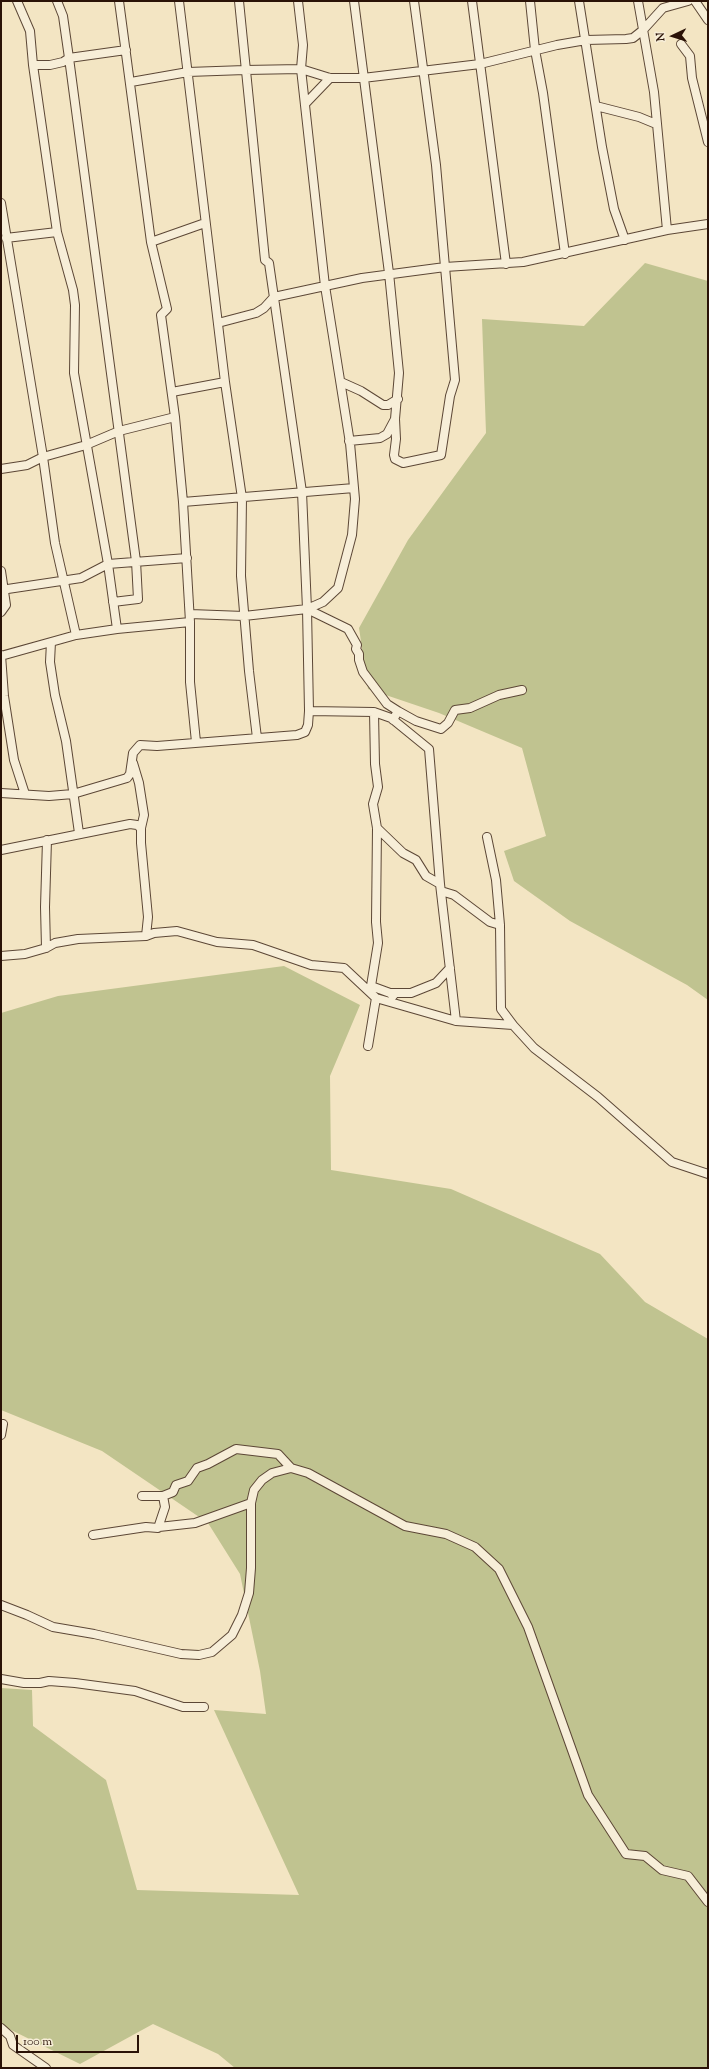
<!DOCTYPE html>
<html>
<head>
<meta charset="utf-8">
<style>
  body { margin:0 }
  #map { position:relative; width:709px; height:2069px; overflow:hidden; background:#f3e5c3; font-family:"Sorts Mill Goudy",serif }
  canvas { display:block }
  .frame { position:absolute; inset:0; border:2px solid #2a1207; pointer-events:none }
  .north { position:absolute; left:653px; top:16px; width:40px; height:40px; -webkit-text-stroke:3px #f7eed8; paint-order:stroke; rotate:266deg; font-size:11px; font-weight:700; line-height:16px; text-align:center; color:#2a1207 }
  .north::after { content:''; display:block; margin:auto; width:14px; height:18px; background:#2a1207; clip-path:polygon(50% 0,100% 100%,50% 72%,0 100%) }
  .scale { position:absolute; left:16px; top:2035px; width:123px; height:18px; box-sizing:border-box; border:2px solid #2a1207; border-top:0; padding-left:5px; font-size:12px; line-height:14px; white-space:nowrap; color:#2a1207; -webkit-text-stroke:3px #f7eed8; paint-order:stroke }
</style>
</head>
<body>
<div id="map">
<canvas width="709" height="2069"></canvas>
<div class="frame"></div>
<div class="north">N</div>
<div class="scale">100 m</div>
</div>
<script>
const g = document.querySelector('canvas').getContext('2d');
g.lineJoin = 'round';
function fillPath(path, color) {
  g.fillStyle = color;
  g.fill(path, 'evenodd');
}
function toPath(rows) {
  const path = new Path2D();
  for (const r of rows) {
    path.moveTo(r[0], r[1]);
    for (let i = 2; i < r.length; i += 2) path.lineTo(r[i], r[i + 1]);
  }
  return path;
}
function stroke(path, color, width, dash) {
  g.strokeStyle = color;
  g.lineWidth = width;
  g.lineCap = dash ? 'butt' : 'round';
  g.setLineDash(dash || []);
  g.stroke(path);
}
fillPath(toPath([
  [645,263,708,281,708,1000,687,985,570,921,514,881,504,851,546,836,522,748,439,713,368,689,359,628,408,540,486,433,482,319,584,326],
  [284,966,360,1005,330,1076,331,1170,451,1189,600,1254,645,1302,708,1339,708,2068,235,2068,218,2054,153,2024,80,2064,1,2025,1,1688,32,1690,33,1726,106,1780,137,1890,299,1895,214,1710,266,1714,260,1671,240,1574,208,1523,102,1451,1,1410,1,1013,58,996]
]), '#c0c390');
const minor = toPath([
  [17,1,30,31,33,65,57,232,73,290,75,305,74,373,108,564,117,629],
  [57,1,63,16,69,58,136,561,138,599,113,602],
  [119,1,151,242,167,309,161,315,175,417,183,502,190,622,190,682,196,742],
  [179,1,225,382,242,498,241,576,249,671,257,738],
  [354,1,389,273,399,373,395,419,396,439,394,455,395,459,403,463,441,455,450,396,455,380,436,165,414,1],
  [472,1,506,264],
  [530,1,535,50,543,93,565,254],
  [579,1,602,147,614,209,625,240],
  [638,1,654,92,667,230],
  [695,1,708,20],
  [681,44,690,56,692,78,708,142],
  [33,65,50,65,63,62,69,58,126,50],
  [131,82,188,72,245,70,301,69,330,78,363,78,480,64,557,45,586,40,626,39,633,38,643,30,663,8,688,1],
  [305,104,330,78],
  [596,106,639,117,656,124],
  [1,203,43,457,55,543,76,635],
  [6,238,57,232],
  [151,242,205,223],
  [218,323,256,313,264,308,274,297,362,278,445,267,523,262,667,230,708,224],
  [341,382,361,391,383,405,388,405,398,399],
  [172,392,225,382],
  [349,441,380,438,387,434,395,419],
  [1,469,27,465,43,457,86,445,119,431,175,417],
  [183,502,354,488],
  [1,571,6,605,1,612],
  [1,590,81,578,108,564,187,558],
  [307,609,348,629,357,645,356,649,359,654,359,660,363,672,387,704,398,711],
  [190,614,244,616,307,609,323,602,338,588,352,535,355,499,350,443,325,286,301,69,303,45,298,1],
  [1,655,4,696,14,760,25,794],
  [1,656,51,642],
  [309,711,374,712,375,764,378,787,373,804,377,828,376,922,378,943,370,992],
  [374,712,391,718,429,749,440,884],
  [393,720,398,711,416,721,441,729,448,723,455,710,470,708,499,695,522,690],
  [133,763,139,783,144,815,141,828,141,843,148,917,146,936],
  [1,793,49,796,73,794,127,778,130,774,133,753,140,745,157,746,297,735,305,732,308,725,309,711,307,609,302,492,269,263,265,260,239,1],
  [377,828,403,853,416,860,426,876,440,884,456,1021],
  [79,833,66,741,55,695,50,662,51,642,76,635,117,629,190,622],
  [487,837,496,880,500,925,501,1009,513,1025],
  [1,850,130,824,137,825,141,828],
  [441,891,454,895,490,922,500,925],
  [46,948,45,907,47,840],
  [1,956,25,954,46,948,55,943,78,939,146,936,154,933,177,931,217,942,253,945,311,965,344,968,376,998,456,1021,513,1025,534,1048,598,1097,672,1162,708,1174],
  [371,986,390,993,393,996],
  [390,993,411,993,436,983,450,968],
  [368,1046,376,998],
  [1,1435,3,1424],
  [142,1496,163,1496,173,1492,176,1485,188,1481,197,1468,208,1464,236,1449,278,1454,291,1468],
  [159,1527,195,1523,251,1503],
  [93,1535,146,1527,158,1528,165,1507,163,1496],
  [1,1605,27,1615,53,1627,94,1634,181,1654,199,1655,212,1652,232,1635,242,1615,249,1593,251,1568,251,1503,254,1490,262,1480,272,1473,291,1468,308,1473,405,1526,446,1534,475,1547,499,1569,528,1627,588,1795,626,1854,645,1856,662,1870,688,1876,708,1902],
  [1,1679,24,1683,40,1683,49,1681,75,1683,135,1691,183,1707,204,1707],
  [1,2028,10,2036,13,2045,46,2068]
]);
stroke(minor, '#5c4736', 10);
stroke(minor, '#f7eed8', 8);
</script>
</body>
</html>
